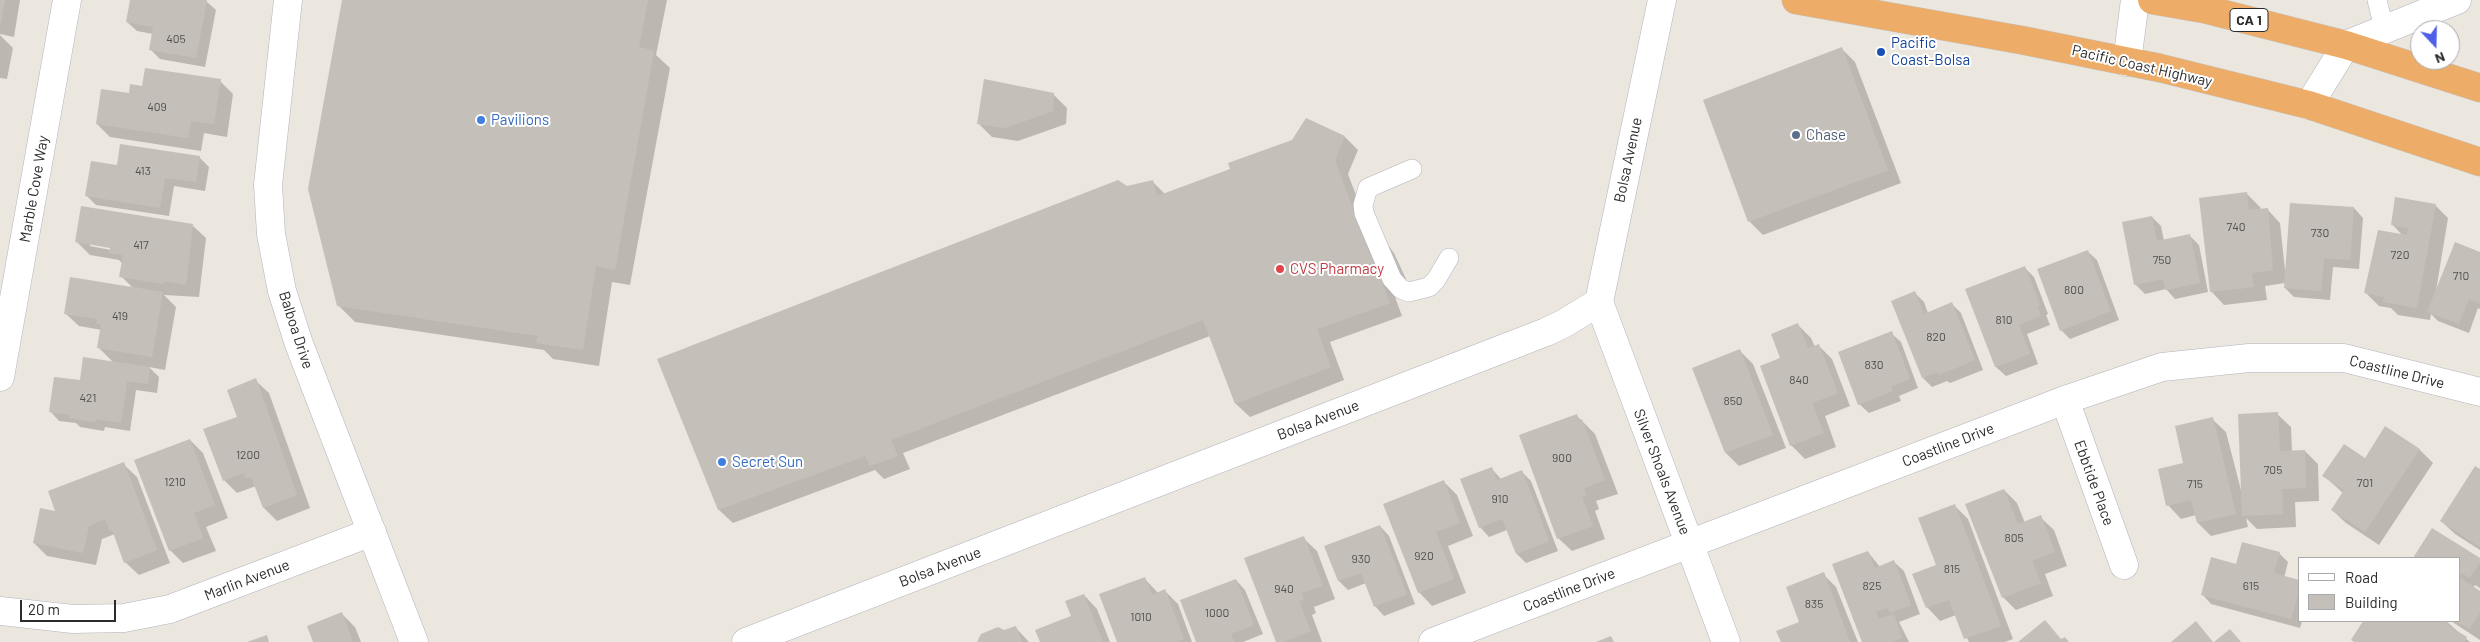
<!DOCTYPE html>
<html>
<head>
<meta charset="utf-8">
<style>
  body { margin:0 }
  #map { position:relative; width:2480px; height:642px; overflow:hidden; background:#ebe6de; font-family:Barlow,sans-serif }
  canvas { display:block }
  .legend { position:absolute; left:2298px; top:557px; width:162px; height:65px; box-sizing:border-box; background:#fff; border:1px solid #aaa; margin:0; padding:6px 9px; list-style:none; font-size:15px; color:#2b2b2b }
  .legend li { display:flex; align-items:center; gap:10px; height:25px }
  .legend b { width:25px; border:1px solid #aaa }
  .north { position:absolute; left:2410px; top:20px; width:50px; height:50px; box-sizing:border-box; background:#fff; border:1px solid #aaa; border-radius:50%; rotate:159deg; font-size:14px; font-weight:700; line-height:20px; text-align:center; color:#2b2b2b }
  .north::after { content:''; display:block; margin:auto; width:18px; height:22px; background:#4f5fe7; clip-path:polygon(50% 0,100% 100%,50% 72%,0 100%) }
  .scale { position:absolute; left:20px; top:600px; width:96px; height:22px; box-sizing:border-box; border:2px solid #2b2b2b; border-top:0; padding-left:6px; font-size:15px; line-height:18px; white-space:nowrap; color:#2b2b2b; -webkit-text-stroke:4px #fff; paint-order:stroke }
</style>
</head>
<body>
<div id="map">
<canvas width="2480" height="642"></canvas>
<ul class="legend">
<li><b style="height:6px;background:#fff"></b>Road</li>
<li><b style="height:14px;background:#c4c0b9"></b>Building</li>
</ul>
<div class="north">N</div>
<div class="scale">20 m</div>
</div>
<script>
const g = document.querySelector('canvas').getContext('2d');
g.lineJoin = 'round';
function fillPath(path, color) {
  g.fillStyle = color;
  g.fill(path, 'evenodd');
}
function toPath(rows) {
  const path = new Path2D();
  for (const r of rows) {
    path.moveTo(r[0], r[1]);
    for (let i = 2; i < r.length; i += 2) path.lineTo(r[i], r[i + 1]);
  }
  return path;
}
function stroke(path, color, width, dash) {
  g.strokeStyle = color;
  g.lineWidth = width;
  g.lineCap = dash ? 'butt' : 'round';
  g.setLineDash(dash || []);
  g.stroke(path);
}
function write(font, color, halo, rows, align = 'center') {
  g.font = font + ' Barlow,sans-serif';
  g.lineWidth = 4;
  g.setLineDash([]);
  g.textBaseline = 'middle';
  g.strokeStyle = halo;
  g.fillStyle = color;
  for (const [text, x, y, turn = 0] of rows) {
    g.save();
    g.translate(x, y);
    g.rotate((+turn || 0) * Math.PI / 180);
    g.textAlign = isNaN(turn) ? turn : align;
    if (halo) g.strokeText(text, 0, 0);
    g.fillText(text, 0, 0);
    g.restore();
  }
}
fillPath(toPath([
  [0,0,20,0,14,37,0,34],
  [131,0,206,1,216,10,205,67,160,59,151,50,153,34,137,31,127,22],
  [343,0,667,0,656,55,670,68,630,285,612,282,599,366,553,359,544,350,355,322,338,305],
  [0,35,13,48,7,79,0,78],
  [1842,49,1855,62,1901,183,1763,235,1750,222,1704,100],
  [220,81,233,94,227,137,204,133,201,151,110,137,97,124,143,87],
  [1053,94,1067,108,1066,124,1018,141,992,137,978,123],
  [1345,137,1358,150,1348,174,1378,253,1390,248,1394,253,1406,279,1391,286,1402,316,1330,342,1344,380,1250,417,1236,404,1210,336,903,453,910,469,884,479,875,470,733,523,719,510,659,359,1126,187,1152,181,1166,195],
  [199,157,209,167,205,191,174,186,169,216,96,205,86,195,118,167],
  [2247,194,2260,207,2261,210,2267,209,2280,223,2285,270,2354,208,2363,218,2359,269,2333,267,2330,300,2294,297,2285,288,2285,283,2265,286,2267,300,2224,305,2211,291],
  [2435,205,2448,218,2436,291,2480,253,2480,309,2478,308,2469,333,2438,321,2431,314,2430,320,2398,315,2391,308,2379,306,2366,293,2403,236,2392,224],
  [2152,217,2161,226,2164,241,2190,236,2199,245,2208,292,2175,299,2166,289,2145,294,2135,284],
  [192,225,206,238,199,297,164,295,176,307,165,370,149,367,159,377,157,393,136,390,130,431,105,427,104,431,80,427,76,423,59,421,50,411,81,382,114,363,99,348,102,330,79,326,65,313,133,288,121,276,123,264,119,260,90,255,77,242],
  [90,244,117,248,116,251,90,246],
  [2087,251,2097,260,2119,320,2070,339,2061,330],
  [2024,267,2034,277,2048,314,2046,315,2050,325,2027,334,2038,364,2006,376,1996,367,1967,289],
  [1915,293,1924,302,1928,313,1952,304,1961,313,1983,370,1950,383,1947,381,1932,387,1923,378,1893,302],
  [1798,325,1811,338,1815,347,1819,346,1832,359,1850,406,1825,416,1836,447,1805,459,1791,445,1782,359],
  [1891,333,1901,342,1918,388,1899,396,1901,401,1869,413,1859,404],
  [1740,351,1753,364,1786,448,1739,466,1726,453,1694,368],
  [255,380,269,393,310,508,277,521,264,508,256,486,237,493,224,480,238,417],
  [2277,414,2291,427,2292,452,2305,451,2318,464,2319,501,2295,502,2296,527,2257,529,2246,518,2248,527,2211,536,2198,523,2196,515,2181,519,2168,505,2184,464,2212,419,2226,432,2243,498],
  [1576,415,1595,434,1618,494,1596,501,1599,509,1595,511,1605,539,1572,551,1558,538],
  [190,440,203,453,228,518,206,527,216,551,183,563,170,550],
  [2419,449,2433,463,2379,545,2346,523,2332,510,2343,493,2324,476,2366,460],
  [123,464,137,477,170,563,139,575,125,562,115,534,102,539,96,565,47,556,34,543,57,513],
  [1491,468,1501,479,1522,472,1531,481,1558,551,1526,563,1517,554,1507,530,1489,537,1480,527],
  [2480,471,2480,550,2455,534,2441,521],
  [1444,482,1457,495,1473,536,1448,546,1466,593,1432,606,1419,592],
  [2004,490,2017,503,2025,523,2040,517,2054,530,2067,566,2045,574,2053,596,2016,610,2003,597],
  [1955,506,1968,519,2013,639,2005,642,1969,642,1956,615,1940,621,1927,607],
  [1380,526,1389,536,1415,604,1384,616,1375,606,1366,583,1348,590,1339,581,1326,547],
  [2433,530,2480,560,2480,588,2475,585,2473,588,2480,593,2480,640,2451,621,2459,621,2459,558,2414,558],
  [1303,538,1317,551,1335,599,1314,607,1316,613,1312,615,1322,642,1277,642],
  [1868,552,1880,567,1894,562,1904,571,1920,614,1899,622,1909,642,1863,642],
  [2279,553,2288,562,2284,578,2299,582,2299,621,2302,621,2300,628,2211,604,2202,594,2237,566],
  [1823,574,1836,587,1858,642,1782,642,1801,622],
  [1144,578,1158,593,1165,591,1178,604,1192,642,1118,642],
  [1236,580,1245,590,1263,634,1243,642,1197,642],
  [1084,595,1097,609,1110,642,1041,642,1072,617],
  [342,614,355,627,361,642,315,642],
  [2365,621,2446,621,2470,642,2355,642,2352,640],
  [1015,627,1029,642,979,642,1004,632]
]), '#0003');
fillPath(toPath([
  [0,0,5,0,1,23,0,23],
  [130,0,207,0,196,58,149,50,153,27,126,22],
  [342,0,648,0,639,47,654,51,615,270,596,266,583,350,536,343,538,336,337,306,308,189],
  [1842,47,1888,170,1748,222,1703,100],
  [145,68,221,79,214,124,191,121,188,138,96,124,101,89,129,93,130,84,142,86],
  [984,79,1054,93,1053,111,1005,128,977,124],
  [1306,118,1345,136,1335,160,1370,255,1390,247,1402,275,1382,283,1390,303,1317,329,1331,367,1235,404,1203,320,891,440,898,456,870,466,865,456,718,510,657,359,1118,180,1127,186,1153,180,1157,196,1230,169,1228,163,1292,140],
  [120,144,200,156,196,182,165,178,160,208,85,196,91,161,117,165],
  [2247,192,2249,210,2268,208,2273,270,2252,273,2254,287,2210,292,2199,198],
  [2395,197,2436,204,2417,308,2383,302,2384,297,2364,293,2378,230,2407,235,2408,228,2391,225],
  [2290,203,2354,207,2350,260,2324,258,2321,291,2284,288],
  [81,206,193,224,186,285,164,281,164,284,119,277,123,255,109,253,110,248,75,242],
  [2152,216,2157,241,2190,234,2200,283,2165,290,2163,279,2134,285,2122,222],
  [2455,242,2480,252,2480,304,2469,299,2459,324,2427,312],
  [2088,250,2111,311,2060,331,2037,269],
  [2025,266,2040,305,2037,306,2041,316,2019,325,2030,354,1995,367,1965,289],
  [70,277,163,292,152,357,97,348,101,324,96,324,97,319,64,314],
  [1915,291,1924,314,1952,302,1975,360,1939,375,1938,372,1922,378,1891,301],
  [1798,323,1808,348,1819,344,1838,393,1812,403,1824,433,1790,446,1760,366,1780,358,1771,334],
  [1892,331,1910,379,1891,386,1893,391,1858,405,1838,352],
  [1740,349,1773,435,1725,453,1692,368],
  [83,357,150,367,148,384,127,381,121,423,96,419,95,422,69,418,70,415,49,412,54,377,80,380],
  [256,378,297,495,263,508,251,477,246,479,244,473,223,481,203,429,237,417,227,390],
  [2278,412,2280,451,2305,450,2306,488,2282,489,2283,514,2242,516,2238,414],
  [1577,414,1579,421,1582,419,1605,480,1584,488,1586,496,1582,497,1593,526,1557,539,1519,435],
  [2213,417,2236,514,2197,523,2191,500,2166,506,2158,469,2183,463,2175,426],
  [2385,426,2420,449,2365,532,2331,510,2344,490,2322,476,2344,444,2365,458],
  [190,439,215,505,194,513,203,538,169,551,134,460],
  [124,462,157,550,124,563,112,530,110,531,105,519,89,526,83,553,33,543,40,508,55,511,48,491],
  [2475,466,2480,469,2480,547,2440,521],
  [1492,467,1497,480,1522,470,1549,541,1516,554,1502,519,1479,528,1460,479],
  [1444,480,1460,523,1436,532,1454,579,1418,593,1383,504],
  [2004,489,2018,524,2041,515,2055,552,2032,561,2041,583,2002,598,1965,504],
  [1955,504,2001,626,1964,639,1949,600,1926,608,1912,574,1936,565,1918,518],
  [1380,525,1407,594,1374,607,1361,573,1338,581,1324,546],
  [2432,528,2480,558,2480,562,2470,578,2462,573,2459,577,2459,558,2413,558],
  [1304,536,1323,586,1301,593,1304,600,1299,601,1311,631,1283,642,1276,642,1244,558],
  [2242,542,2280,552,2274,573,2299,580,2299,591,2291,619,2201,595,2211,557,2236,564],
  [1868,551,1875,568,1894,560,1911,605,1890,613,1888,608,1876,612,1879,619,1894,614,1902,638,1891,642,1862,642,1832,564],
  [1824,572,1850,642,1781,642,1776,631,1799,622,1786,587],
  [1145,577,1152,595,1165,589,1184,639,1175,642,1117,642,1099,594],
  [2459,577,2480,591,2480,613,2469,629,2456,621,2459,621],
  [1236,579,1254,625,1231,634,1234,642,1196,642,1180,600],
  [1084,594,1103,642,1040,642,1035,630,1071,616,1065,601],
  [342,612,353,642,313,642,307,626],
  [2045,620,2061,639,2065,637,2069,642,2018,642],
  [2196,621,2213,642,2171,642],
  [2363,621,2448,621,2446,624,2467,637,2464,642,2354,642,2351,640],
  [1016,626,1022,642,977,642,981,634,998,627,1004,630],
  [2230,629,2241,642,2214,642],
  [267,635,269,642,247,642],
  [1611,636,1614,642,1596,642]
]), '#c4c0b9');
const lane = toPath([
  [2377,0,2384,28],
  [1412,169,1368,188,1363,205,1364,213,1392,279,1401,289,1409,292,1429,287,1436,280,1449,258]
]);
const street = toPath([
  [2127,62,2135,0],
  [1599,302,1726,642],
  [0,377,67,0],
  [2065,400,2124,565],
  [0,611,73,619,124,618,170,609,372,532],
  [1433,642,2065,400,2162,367,2249,358,2344,358,2480,392]
]);
const secondary = toPath([
  [288,0,268,185,271,234,282,291,299,344,414,642],
  [2309,105,2346,45,2457,0],
  [746,642,1546,332,1563,324,1599,302,1662,0]
]);
const highway = toPath([
  [1796,0,2021,40,2160,68,2309,105,2480,162],
  [2152,0,2204,9,2346,45,2480,88]
]);
stroke(lane, '#b2b3bd', 20);
stroke(street, '#b2b3bd', 29);
stroke(secondary, '#b2b3bd', 29);
stroke(highway, '#c4c4c4', 29);
stroke(lane, '#fff', 19);
stroke(street, '#fff', 28);
stroke(secondary, '#fff', 28);
stroke(highway, '#edac67', 28);
for (const [x, y, r, color] of [
  [1881,52,5,"#1a4fb4"],
  [481,120,5,"#3f7fe0"],
  [1796,135,5,"#5c6f8a"],
  [1280,269,5,"#e0444e"],
  [722,462,5,"#3f7fe0"]
]) {
  const dot = new Path2D();
  dot.arc(x, y, r, 0, 2 * Math.PI);
  g.fillStyle = color;
  g.fill(dot);
  stroke(dot, '#fff', 2);
}
write('12px', '#51504e', null, [
  ["405",176,39],
  ["409",157,107],
  ["413",143,171],
  ["740",2236,227],
  ["730",2320,233],
  ["417",141,245],
  ["720",2400,255],
  ["750",2162,260],
  ["710",2461,276],
  ["800",2074,290],
  ["419",120,316],
  ["810",2004,320],
  ["820",1936,337],
  ["830",1874,365],
  ["840",1799,380],
  ["421",88,398],
  ["850",1733,401],
  ["1200",248,455],
  ["900",1562,458],
  ["705",2273,470],
  ["1210",175,482],
  ["701",2365,483],
  ["715",2195,484],
  ["910",1500,499],
  ["805",2014,538],
  ["920",1424,556],
  ["930",1361,559],
  ["815",1952,569],
  ["825",1872,586],
  ["615",2251,586],
  ["940",1284,589],
  ["835",1814,604],
  ["1000",1217,613],
  ["1010",1141,617]
]);
for (const [x, y, w] of [
  [2249,20,38]
]) {
  const box = new Path2D();
  box.roundRect(x - w / 2, y - 11.5, w, 23, 4);
  g.fillStyle = '#fff';
  g.fill(box);
  stroke(box, '#2b2b2b', 1);
}
write('bold 14px', '#2b2b2b', null, [
  ["CA 1",2249,20]
]);
write('15px', '#164399', '#fff', [
  ["Pacific",1891,43],
  ["Coast-Bolsa",1891,60]
], 'left');
write('15px', '#2b2b2b', '#fff', [
  ["Pacific Coast Highway",2142,66,13],
  ["Bolsa Avenue",1628,160,-78],
  ["Marble Cove Way",34,189,-80],
  ["Balboa Drive",296,330,72],
  ["Coastline Drive",2397,372,14],
  ["Bolsa Avenue",1318,420,-21],
  ["Coastline Drive",1948,445,-21],
  ["Silver Shoals Avenue",1662,472,69],
  ["Ebbtide Place",2094,483,70],
  ["Bolsa Avenue",940,567,-21],
  ["Marlin Avenue",247,580,-21],
  ["Coastline Drive",1569,590,-21]
]);
write('15px', '#366cbe', '#fff', [
  ["Pavilions",491,120],
  ["Secret Sun",732,462]
], 'left');
write('15px', '#4e5e75', '#fff', [
  ["Chase",1806,135]
], 'left');
write('15px', '#be3a42', '#fff', [
  ["CVS Pharmacy",1290,269]
], 'left');
</script>
</body>
</html>
